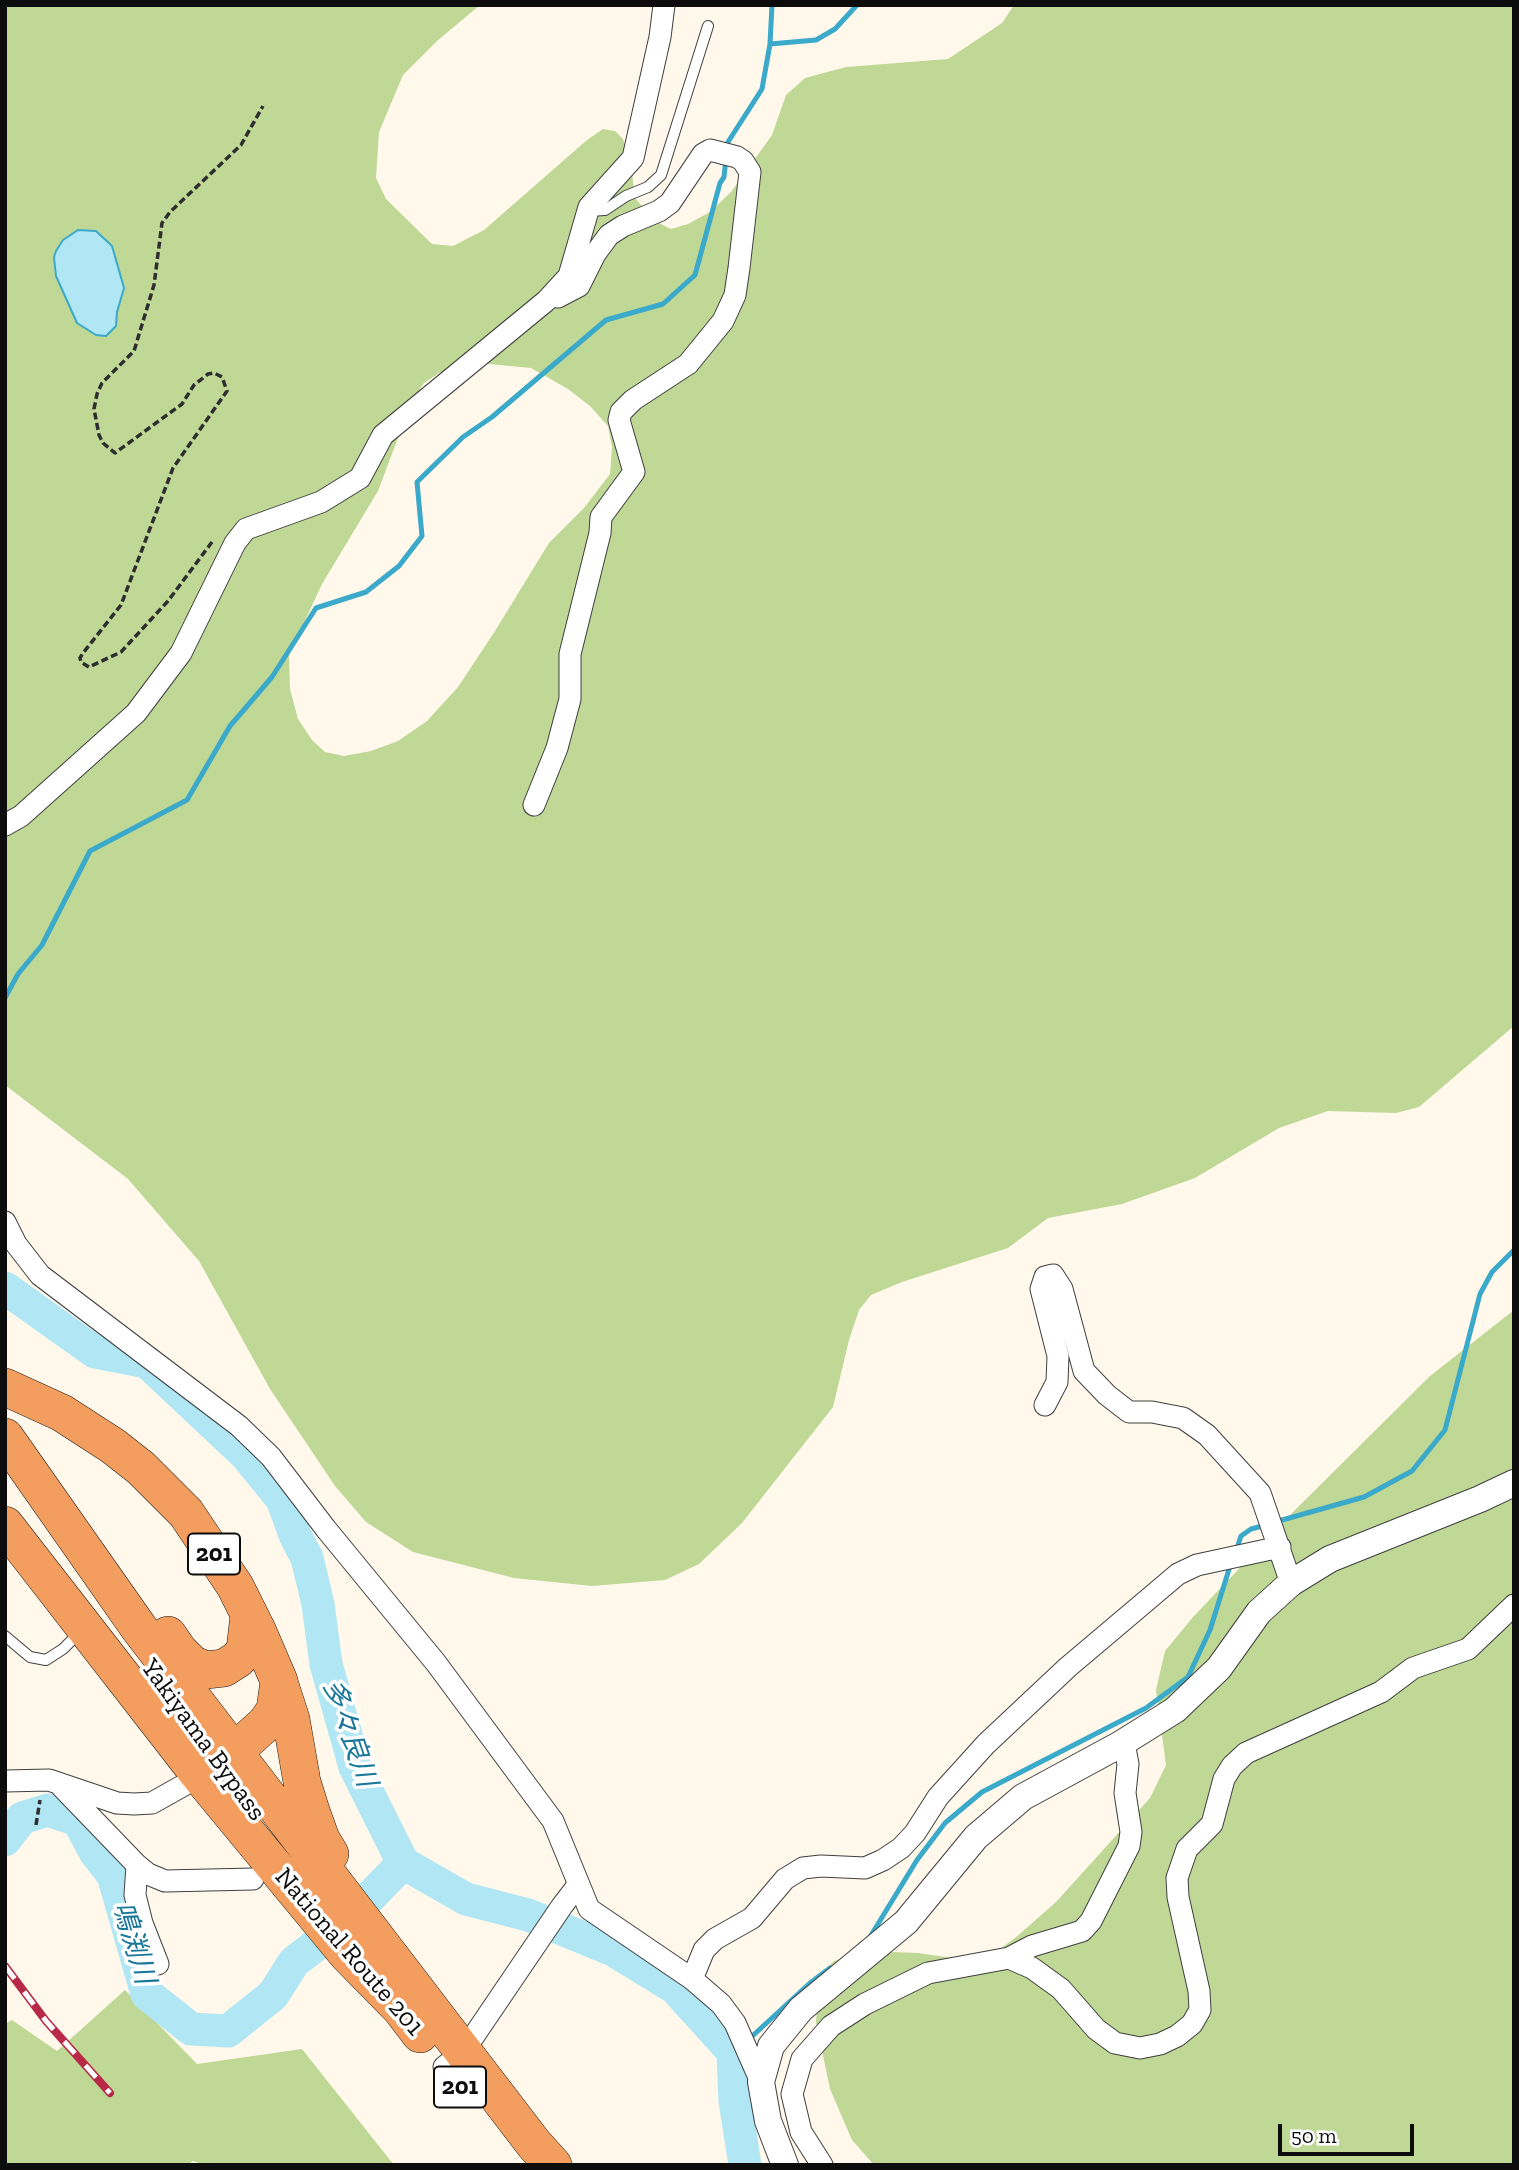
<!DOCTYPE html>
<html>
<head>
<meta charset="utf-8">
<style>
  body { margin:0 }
  #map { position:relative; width:1519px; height:2170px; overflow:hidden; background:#fff8eb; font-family:"Zilla Slab",serif }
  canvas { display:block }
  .frame { position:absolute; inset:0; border:7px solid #0c0c0c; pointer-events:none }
  .scale { position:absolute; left:1278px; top:2124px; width:136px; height:32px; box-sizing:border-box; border:4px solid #0c0c0c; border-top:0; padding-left:9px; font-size:21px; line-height:24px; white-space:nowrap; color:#0c0c0c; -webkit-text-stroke:5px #fff; paint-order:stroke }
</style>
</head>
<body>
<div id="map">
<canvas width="1519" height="2170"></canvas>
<div class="frame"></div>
<div class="scale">50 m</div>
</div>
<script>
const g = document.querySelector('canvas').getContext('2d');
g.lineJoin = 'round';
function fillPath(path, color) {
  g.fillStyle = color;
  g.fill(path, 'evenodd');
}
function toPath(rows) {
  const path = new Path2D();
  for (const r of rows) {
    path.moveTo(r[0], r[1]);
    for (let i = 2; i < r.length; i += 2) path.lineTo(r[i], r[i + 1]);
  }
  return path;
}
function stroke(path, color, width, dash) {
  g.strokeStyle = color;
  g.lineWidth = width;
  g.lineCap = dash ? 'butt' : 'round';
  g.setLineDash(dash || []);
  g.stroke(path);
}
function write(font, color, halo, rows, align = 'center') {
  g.font = font + ' "Zilla Slab","Noto Sans JP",serif';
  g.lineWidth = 7;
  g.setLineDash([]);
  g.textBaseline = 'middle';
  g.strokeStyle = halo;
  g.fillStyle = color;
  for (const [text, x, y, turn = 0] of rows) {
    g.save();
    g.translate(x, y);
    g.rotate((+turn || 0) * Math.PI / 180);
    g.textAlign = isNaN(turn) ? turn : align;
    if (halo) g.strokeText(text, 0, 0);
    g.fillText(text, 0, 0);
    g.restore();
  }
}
fillPath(toPath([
  [5,5,480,5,437,41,403,75,379,132,376,178,386,199,432,244,453,246,484,230,587,140,603,129,615,131,623,139,631,164,635,198,655,221,671,229,688,224,710,212,731,192,772,135,786,95,805,78,846,67,948,59,1002,23,1014,5,1514,5,1514,1026,1419,1107,1396,1113,1328,1111,1279,1128,1195,1178,1122,1204,1048,1218,1008,1248,902,1282,871,1295,859,1310,849,1340,833,1407,742,1523,699,1564,665,1580,592,1586,514,1578,413,1552,366,1522,335,1486,270,1389,199,1261,128,1179,5,1085],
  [479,363,531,368,568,389,590,406,608,426,612,447,610,474,584,508,549,543,495,631,458,687,427,721,398,741,371,751,344,756,325,752,312,740,298,719,290,689,289,655,322,584,378,491,412,401,424,383,439,373],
  [1514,1310,1514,2165,874,2165,852,2140,830,2089,816,2022,819,1975,834,1961,864,1951,918,1953,966,1960,994,1953,1015,1938,1056,1902,1150,1798,1166,1765,1156,1690,1165,1651,1193,1617,1296,1509,1430,1376],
  [125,1990,197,2064,302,2049,394,2165,204,2165,193,2161,187,2165,5,2165,5,2024,12,2020,57,2051]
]), '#bfd896');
const water = toPath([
  [78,230,96,231,112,246,124,288,117,312,116,326,106,336,96,335,77,323,56,276,54,257,56,251,63,240,78,230]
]);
fillPath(water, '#b1e7f4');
stroke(water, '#3aa9ca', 2);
stroke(toPath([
  [770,44,772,5],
  [727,150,728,142,762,89,770,44,816,40,835,29,857,5],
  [5,998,18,974,42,945,90,851,187,800,230,726,272,677,316,608,366,592,399,566,422,536,417,482,463,437,492,417,606,320,663,304,695,275,720,183,724,177,726,159],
  [1275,1522,1364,1497,1412,1471,1445,1430,1480,1294,1492,1272,1514,1250],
  [1236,1551,1241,1536,1251,1529,1266,1525],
  [870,1937,917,1860,945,1823,982,1792,1146,1708,1188,1677,1210,1630,1231,1563],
  [748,2040,810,1983,830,1968]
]), '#3aa9ca', 5);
stroke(toPath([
  [5,1288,95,1352,147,1362,246,1455,282,1499,295,1535,307,1558,318,1604,326,1664,355,1767,403,1863,466,1899,528,1915,613,1950,675,1988,733,2052,735,2101,745,2165],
  [5,1840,22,1818,48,1810,78,1820,95,1852,113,1875,147,1994,191,2029,228,2031,273,1995,294,1962,346,1922,403,1863]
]), '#b1e7f4', 33);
const service = toPath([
  [588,211,605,210,626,196,648,187,661,175,708,26],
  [5,1636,30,1657,46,1660,63,1649,80,1632]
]);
const minor = toPath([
  [534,805,557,748,570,699,570,654,600,533,601,517,634,472,619,420,621,412,633,400,688,364,723,321,735,295,739,268,750,172,743,161,737,157,710,150,703,154,670,203,659,211,623,226,609,235,595,254,579,286,558,297],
  [5,825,21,816,136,713,181,653,235,543,246,529,321,502,360,478,383,435,546,301,569,276,589,207,633,158,660,37,664,5],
  [5,1222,16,1244,40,1275,239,1426,271,1457,326,1529,436,1663,553,1821,589,1909,692,1979,721,2004,735,2023,761,2082],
  [1045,1405,1057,1382,1058,1356,1041,1289,1045,1277,1053,1275,1062,1289,1084,1371,1107,1395,1129,1412,1152,1412,1183,1418,1207,1435,1260,1493,1291,1583],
  [5,1781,49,1780,117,1803,134,1804,152,1803,200,1776],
  [58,1783,137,1865,135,1895,142,1923,158,1964],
  [137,1865,148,1874,165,1881,253,1879],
  [1009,1958,1032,1946,1082,1931,1091,1921,1129,1846,1131,1832,1125,1793,1128,1764,1124,1743],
  [692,1979,704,1950,715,1939,752,1918,785,1879,803,1868,821,1866,865,1868,883,1860,901,1848,915,1833,938,1797,986,1744,1068,1667,1178,1574,1197,1565,1280,1547],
  [444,2067,463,2052,562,1906,578,1885],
  [822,2165,801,2132,792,2094,802,2059,831,2026,865,2004,928,1973,1009,1958,1032,1968,1061,1989,1096,2029,1115,2043,1140,2048,1160,2044,1177,2036,1192,2024,1200,2010,1199,1991,1178,1897,1177,1878,1187,1849,1212,1824,1224,1779,1232,1766,1246,1753,1381,1692,1413,1668,1468,1649,1514,1605]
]);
const tertiary = toPath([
  [785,2165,768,2121,761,2082,771,2046,801,2009,906,1922,976,1837,1023,1797,1119,1745,1175,1710,1219,1668,1259,1612,1291,1583,1330,1559,1480,1499,1514,1483]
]);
const trunk = toPath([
  [5,1387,62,1413,113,1446,141,1468,186,1513,235,1586,258,1632,279,1681,275,1710,266,1723,234,1752,215,1766],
  [5,1437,139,1628,534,2144,553,2165],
  [5,1525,200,1776,347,1954,401,2009,420,2034],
  [168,1635,179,1651,192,1664,206,1670,224,1668,238,1659,245,1650,249,1615],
  [279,1682,291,1719,302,1782,311,1811,321,1839,330,1854]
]);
stroke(service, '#3f3f3f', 12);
stroke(minor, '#3f3f3f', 23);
stroke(tertiary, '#3f3f3f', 28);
stroke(trunk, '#1d1d1d', 38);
stroke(toPath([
  [212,542,168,601,121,652,89,667,81,662,80,658,83,653,121,605,173,468,227,391,222,377,214,373,208,374,194,385,182,404,115,453,103,443,99,435,94,409,97,394,102,383,134,351,154,285,162,223,170,212,241,145,263,106],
  [36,1825,40,1800]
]), '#2e2e2e', 3.5, [7, 3.5]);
stroke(service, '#fff', 10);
stroke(minor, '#fff', 21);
stroke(tertiary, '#fff', 26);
stroke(trunk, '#f39e5e', 37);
const rail = toPath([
  [5,1966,46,2021,110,2093]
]);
stroke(rail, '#b82847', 8);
stroke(rail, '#fff', 5, [16]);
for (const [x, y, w] of [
  [214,1554,52],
  [460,2087,52]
]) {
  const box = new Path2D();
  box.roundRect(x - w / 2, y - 20.5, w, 41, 5);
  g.fillStyle = '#fff';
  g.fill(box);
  stroke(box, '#0c0c0c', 2);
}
write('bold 24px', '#0c0c0c', null, [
  ["201",214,1554],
  ["201",460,2087]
]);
write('26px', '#0c0c0c', '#fff', [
  ["Yakiyama Bypass",203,1740,54],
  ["National Route 201",349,1952,49]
]);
write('italic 28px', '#19779a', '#fff', [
  ["多々良川",349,1733,71],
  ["鳴渕川",133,1943,73]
]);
</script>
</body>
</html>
